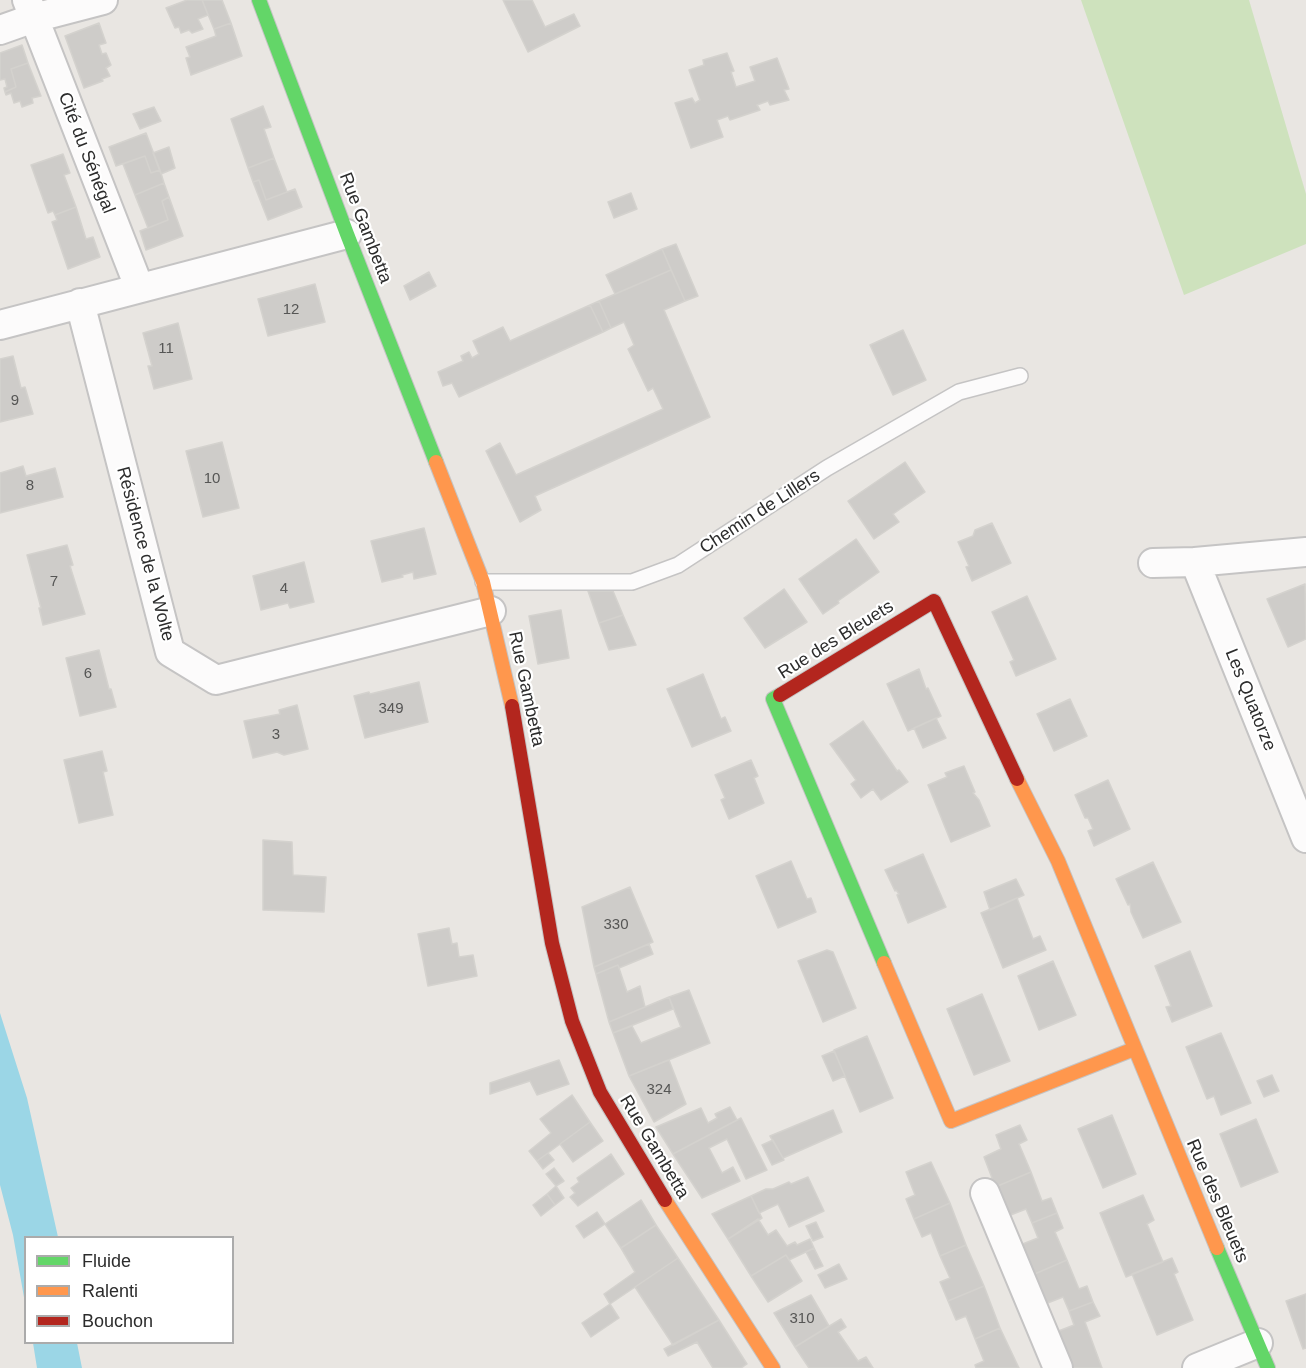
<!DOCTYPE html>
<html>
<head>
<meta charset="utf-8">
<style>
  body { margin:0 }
  #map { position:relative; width:1306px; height:1368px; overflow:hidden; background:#e9e6e2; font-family:Helvetica,sans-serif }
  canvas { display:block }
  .legend { position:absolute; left:24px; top:1236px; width:210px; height:108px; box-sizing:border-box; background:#fff; border:2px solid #ababab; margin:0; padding:8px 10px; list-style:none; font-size:18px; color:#2c2c2c }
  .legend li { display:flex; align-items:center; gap:12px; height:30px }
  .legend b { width:30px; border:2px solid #ababab }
</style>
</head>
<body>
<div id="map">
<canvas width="1306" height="1368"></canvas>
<ul class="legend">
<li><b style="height:8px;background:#63d668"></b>Fluide</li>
<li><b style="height:8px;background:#ff974d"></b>Ralenti</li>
<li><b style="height:8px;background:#b3261e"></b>Bouchon</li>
</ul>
</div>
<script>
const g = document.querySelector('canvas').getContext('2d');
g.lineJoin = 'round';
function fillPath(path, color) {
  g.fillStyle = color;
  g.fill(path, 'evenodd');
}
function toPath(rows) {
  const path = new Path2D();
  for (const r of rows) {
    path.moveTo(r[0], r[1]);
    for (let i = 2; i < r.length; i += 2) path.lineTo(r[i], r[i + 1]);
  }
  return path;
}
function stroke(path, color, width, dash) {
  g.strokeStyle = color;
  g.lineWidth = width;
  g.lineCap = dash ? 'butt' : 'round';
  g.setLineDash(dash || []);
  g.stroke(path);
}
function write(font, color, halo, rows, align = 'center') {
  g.font = font + ' Helvetica,sans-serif';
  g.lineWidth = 4.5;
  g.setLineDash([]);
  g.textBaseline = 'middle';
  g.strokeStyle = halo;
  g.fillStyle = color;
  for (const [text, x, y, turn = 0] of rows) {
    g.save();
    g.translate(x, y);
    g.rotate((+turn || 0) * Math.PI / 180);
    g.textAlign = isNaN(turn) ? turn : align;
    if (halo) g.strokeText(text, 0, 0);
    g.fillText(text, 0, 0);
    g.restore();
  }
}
fillPath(toPath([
  [1081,0,1249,0,1306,194,1306,244,1184,295]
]), '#cee2bd');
fillPath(toPath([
  [0,1013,27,1098,58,1237,26,1238,25,1303,13,1235,0,1185],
  [33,1343,77,1343,82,1368,37,1368]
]), '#9bd6e6');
const building = toPath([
  [187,0,202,0,208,15,198,19,203,29,192,33,189,30,181,33,179,27,175,28,166,8,187,0],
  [202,0,222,0,231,23,214,29,202,0],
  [503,0,532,0,545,27,574,14,580,26,528,52,503,0],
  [99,23,106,43,99,45,102,54,106,53,111,65,106,68,110,76,102,79,103,81,84,88,65,36,99,23],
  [231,23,242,56,191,75,186,58,190,57,186,47,216,36,214,29,231,23],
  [22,45,28,63,11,69,16,87,5,92,4,88,7,87,5,79,0,80,0,53,22,45],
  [727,53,734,71,731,72,736,87,755,81,750,67,777,58,789,89,784,90,789,100,770,105,768,101,757,105,760,110,730,120,728,116,717,120,723,137,691,148,675,103,692,98,695,103,700,100,689,70,704,65,703,60,727,53],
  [28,63,41,96,32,98,33,103,22,107,20,101,14,103,11,93,6,95,5,92,16,87,11,69,28,63],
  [263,106,271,127,264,129,274,158,248,168,231,119,263,106],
  [154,107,161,121,140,129,133,114,154,107],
  [146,133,160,170,151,173,145,156,116,166,109,147,146,133],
  [169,147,175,168,161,174,153,153,169,147],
  [63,154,70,173,64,175,76,207,55,215,53,211,48,213,31,165,63,154],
  [145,156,151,173,160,170,164,183,135,195,123,164,145,156],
  [274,158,287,192,266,200,259,180,253,182,248,168,274,158],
  [259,180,266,200,295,189,302,207,268,220,253,182,259,180],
  [164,183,169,197,162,201,168,220,148,228,135,195,164,183],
  [631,193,637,209,614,218,608,202,631,193],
  [169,197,183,236,146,250,140,231,168,220,162,201,169,197],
  [76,207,86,239,93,237,100,257,68,269,52,222,57,220,55,215,76,207],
  [676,244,698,296,685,301,662,249,676,244],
  [662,249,671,270,615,294,606,275,662,249],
  [671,270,685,301,664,310,710,417,535,496,541,510,520,522,486,451,500,443,516,475,663,409,653,388,648,391,628,349,634,345,624,322,611,328,599,301,671,270],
  [429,272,436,286,410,300,404,286,429,272],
  [315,284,325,322,268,336,258,299,315,284],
  [599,301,611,328,603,332,590,305,599,301],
  [590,305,603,332,459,397,452,383,443,386,438,372,463,361,461,356,469,352,472,358,479,354,473,341,503,327,510,341,590,305],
  [178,323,192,379,154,389,148,366,152,366,143,333,178,323],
  [903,330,926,380,893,395,870,345,903,330],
  [13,356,21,388,25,387,33,414,0,422,0,359,13,356],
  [222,442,239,508,203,517,186,451,222,442],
  [905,462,925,492,893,514,899,522,874,539,848,501,905,462],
  [23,466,26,476,55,468,63,497,0,513,0,473,23,466],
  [992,523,1011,563,972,581,966,567,969,566,958,542,973,536,975,530,992,523],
  [424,528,436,574,414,579,413,572,402,575,403,577,382,582,371,541,424,528],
  [856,539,879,572,838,601,839,603,823,614,799,579,856,539],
  [67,545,73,565,70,566,85,614,43,625,39,608,41,608,27,555,67,545],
  [304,562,314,602,290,608,288,603,261,610,253,576,304,562],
  [1305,584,1306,639,1288,647,1267,599,1305,584],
  [784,589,807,622,765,648,744,618,784,589],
  [588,591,613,591,623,615,599,623,588,591],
  [1027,596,1056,659,1016,676,1010,662,1014,660,992,612,1027,596],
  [561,610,569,658,538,664,529,616,561,610],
  [623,615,636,645,609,650,599,623,623,615],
  [99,650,109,689,111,689,116,707,80,716,66,658,99,650],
  [919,669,926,689,928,688,941,716,908,731,887,684,919,669],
  [703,674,721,719,725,717,731,731,692,747,667,689,703,674],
  [419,682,428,722,365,738,354,696,369,692,370,694,419,682],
  [1070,699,1087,736,1054,751,1037,714,1070,699],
  [297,705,308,749,284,755,277,752,253,758,244,721,280,714,279,710,297,705],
  [936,718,946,738,923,748,914,728,936,718],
  [863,721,897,771,899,770,908,782,881,800,873,789,861,798,851,784,856,780,830,744,863,721],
  [102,751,107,771,103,772,113,815,79,823,64,760,102,751],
  [751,760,758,776,754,778,764,803,729,819,721,800,725,798,715,775,751,760],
  [964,766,975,792,973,793,979,800,990,826,951,842,928,785,947,777,945,773,964,766],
  [1108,780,1130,829,1094,846,1088,831,1093,829,1088,818,1085,818,1075,795,1108,780],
  [263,840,292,842,293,875,326,877,324,912,263,910,263,840],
  [923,854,946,907,908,923,897,895,899,894,896,890,895,891,885,870,923,854],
  [791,861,807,899,811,898,816,912,778,928,756,876,791,861],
  [1153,862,1181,922,1143,938,1131,912,1130,904,1128,905,1116,879,1153,862],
  [1016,879,1024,895,990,910,984,892,1016,879],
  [630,887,653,942,594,967,582,907,630,887],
  [1017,898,1033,939,1040,936,1046,950,1003,968,981,913,1017,898],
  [449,928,452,944,457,943,459,957,473,955,477,976,428,986,418,934,449,928],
  [649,944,653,954,619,968,618,965,596,974,594,967,649,944],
  [827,950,833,952,856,1008,823,1022,798,961,827,950],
  [1190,951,1212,1006,1172,1022,1166,1007,1171,1006,1155,966,1190,951],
  [1053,961,1076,1015,1039,1030,1018,976,1053,961],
  [618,965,627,992,640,986,645,1007,609,1022,596,974,618,965],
  [689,990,710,1043,629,1076,613,1033,632,1026,641,1043,681,1027,669,997,689,990],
  [982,994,1010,1061,974,1075,947,1009,982,994],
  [669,997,673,1009,613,1033,609,1022,669,997],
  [1221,1033,1251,1103,1221,1115,1214,1096,1207,1099,1186,1047,1221,1033],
  [867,1036,893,1098,860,1112,834,1050,867,1036],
  [834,1051,845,1076,833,1081,822,1056,834,1051],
  [559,1060,569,1084,537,1095,530,1081,490,1094,490,1083,559,1060],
  [669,1060,686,1104,654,1122,629,1076,669,1060],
  [1272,1075,1279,1091,1264,1097,1257,1081,1272,1075],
  [572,1095,590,1122,537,1161,529,1151,551,1133,540,1119,572,1095],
  [730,1107,737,1120,673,1154,656,1127,701,1108,708,1123,717,1118,715,1114,730,1107],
  [833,1110,842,1132,783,1158,770,1136,833,1110],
  [1112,1115,1136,1174,1103,1188,1078,1129,1112,1115],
  [741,1118,767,1170,746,1179,727,1139,709,1148,722,1173,733,1167,740,1181,702,1198,673,1154,741,1118],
  [1256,1119,1278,1172,1241,1187,1220,1134,1256,1119],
  [590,1122,603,1141,573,1162,560,1144,590,1122],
  [1020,1125,1027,1140,1019,1144,1031,1172,993,1188,989,1179,992,1178,984,1157,1001,1149,996,1135,1020,1125],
  [773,1140,784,1160,772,1165,762,1145,773,1140],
  [548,1153,554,1160,543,1169,537,1161,548,1153],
  [611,1154,624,1174,578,1206,570,1197,575,1193,571,1188,579,1182,577,1178,611,1154],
  [931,1162,950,1203,914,1219,906,1199,915,1195,906,1172,931,1162],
  [554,1168,564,1181,556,1186,546,1174,554,1168],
  [1031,1172,1042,1201,1051,1198,1057,1213,1032,1223,1026,1209,1008,1216,993,1188,1031,1172],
  [808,1177,824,1211,789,1227,778,1204,759,1213,751,1196,766,1189,773,1189,789,1182,791,1184,808,1177],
  [556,1186,564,1198,555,1205,547,1194,556,1186],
  [547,1194,555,1205,541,1216,533,1205,547,1194],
  [1143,1195,1154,1220,1147,1224,1163,1262,1126,1277,1100,1213,1143,1195],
  [751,1196,762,1218,728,1239,712,1214,751,1196],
  [641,1200,656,1225,621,1248,605,1224,641,1200],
  [950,1203,966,1245,940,1256,931,1233,922,1237,914,1219,950,1203],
  [597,1212,605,1224,584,1238,576,1226,597,1212],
  [1057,1213,1063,1228,1055,1232,1067,1260,1030,1276,1020,1245,1038,1238,1032,1223,1057,1213],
  [758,1219,768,1235,776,1230,787,1246,795,1242,797,1245,810,1239,814,1248,789,1260,786,1255,751,1276,728,1239,758,1219],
  [816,1222,823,1237,813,1241,806,1226,816,1222],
  [656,1225,678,1258,610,1304,604,1294,635,1272,621,1248,656,1225],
  [966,1245,984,1286,948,1301,940,1282,950,1278,940,1256,966,1245],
  [814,1248,823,1266,815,1269,806,1252,814,1248],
  [786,1255,802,1281,768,1302,751,1276,786,1255],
  [678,1258,719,1320,673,1345,635,1287,678,1258],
  [1172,1258,1178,1272,1174,1274,1193,1320,1157,1335,1132,1274,1172,1258],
  [1067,1260,1079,1289,1087,1286,1093,1302,1069,1311,1063,1297,1045,1304,1030,1276,1067,1260],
  [839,1264,847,1279,825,1288,818,1275,839,1264],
  [984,1286,1000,1328,975,1339,966,1316,956,1320,948,1301,984,1286],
  [1306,1294,1306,1348,1303,1349,1286,1301,1306,1294],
  [811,1295,829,1326,795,1347,774,1313,811,1295],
  [1093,1302,1100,1316,1085,1322,1102,1368,1066,1368,1056,1332,1074,1325,1069,1311,1093,1302],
  [610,1304,619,1318,591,1337,582,1323,610,1304],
  [841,1319,846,1327,838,1332,858,1361,866,1357,873,1368,809,1368,795,1347,841,1319],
  [719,1320,747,1364,741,1368,713,1368,697,1342,668,1356,664,1349,719,1320],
  [1000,1328,1019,1368,976,1368,975,1365,984,1361,975,1339,1000,1328]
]);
fillPath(building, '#ceccc9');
stroke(building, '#d4d2ce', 1.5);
const lane = toPath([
  [483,582,632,582,678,565,827,468,959,392,1020,376]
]);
const street = toPath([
  [27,0,139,287],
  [0,30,34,18,103,0],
  [80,303,170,652,216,680,491,611],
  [0,325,347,234],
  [1306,552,1195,562,1306,838],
  [1153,563,1195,562],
  [985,1193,1058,1368],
  [1197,1368,1258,1343]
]);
const fast = toPath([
  [259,0,347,234,436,462],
  [780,695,773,699,884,963],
  [1217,1248,1268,1368]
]);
const slow = toPath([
  [436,462,483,582,512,706],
  [1017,779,1058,861,1217,1248],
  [884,963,951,1121,1134,1049],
  [665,1200,773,1368]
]);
const jam = toPath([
  [780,695,934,601,1017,779],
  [512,706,552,943,572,1021,600,1092,665,1200]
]);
stroke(lane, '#c5c4c4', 18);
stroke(street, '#c5c4c4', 32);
stroke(fast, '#c5c4c4', 16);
stroke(slow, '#c5c4c4', 16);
stroke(jam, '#c5c4c4', 16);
stroke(lane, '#fcfbfb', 15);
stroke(street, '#fcfbfb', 28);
stroke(fast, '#63d668', 14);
stroke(slow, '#ff974d', 14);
stroke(jam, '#b3261e', 14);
write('15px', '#565655', null, [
  ["12",291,310],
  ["11",166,349],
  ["9",15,401],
  ["10",212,479],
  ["8",30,486],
  ["7",54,582],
  ["4",284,589],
  ["6",88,674],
  ["349",391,709],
  ["3",276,735],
  ["330",616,925],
  ["324",659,1090],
  ["310",802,1319]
]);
write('18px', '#2c2c2c', '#fff', [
  ["Cité du Sénégal",86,153,69],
  ["Rue Gambetta",365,228,69],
  ["Chemin de Lillers",760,512,-33],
  ["Résidence de la Wolte",145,554,75],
  ["Rue des Bleuets",836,640,-32],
  ["Rue Gambetta",526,689,78],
  ["Les Quatorze",1250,700,68],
  ["Rue Gambetta",654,1147,59],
  ["Rue des Bleuets",1217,1201,67]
]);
</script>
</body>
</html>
